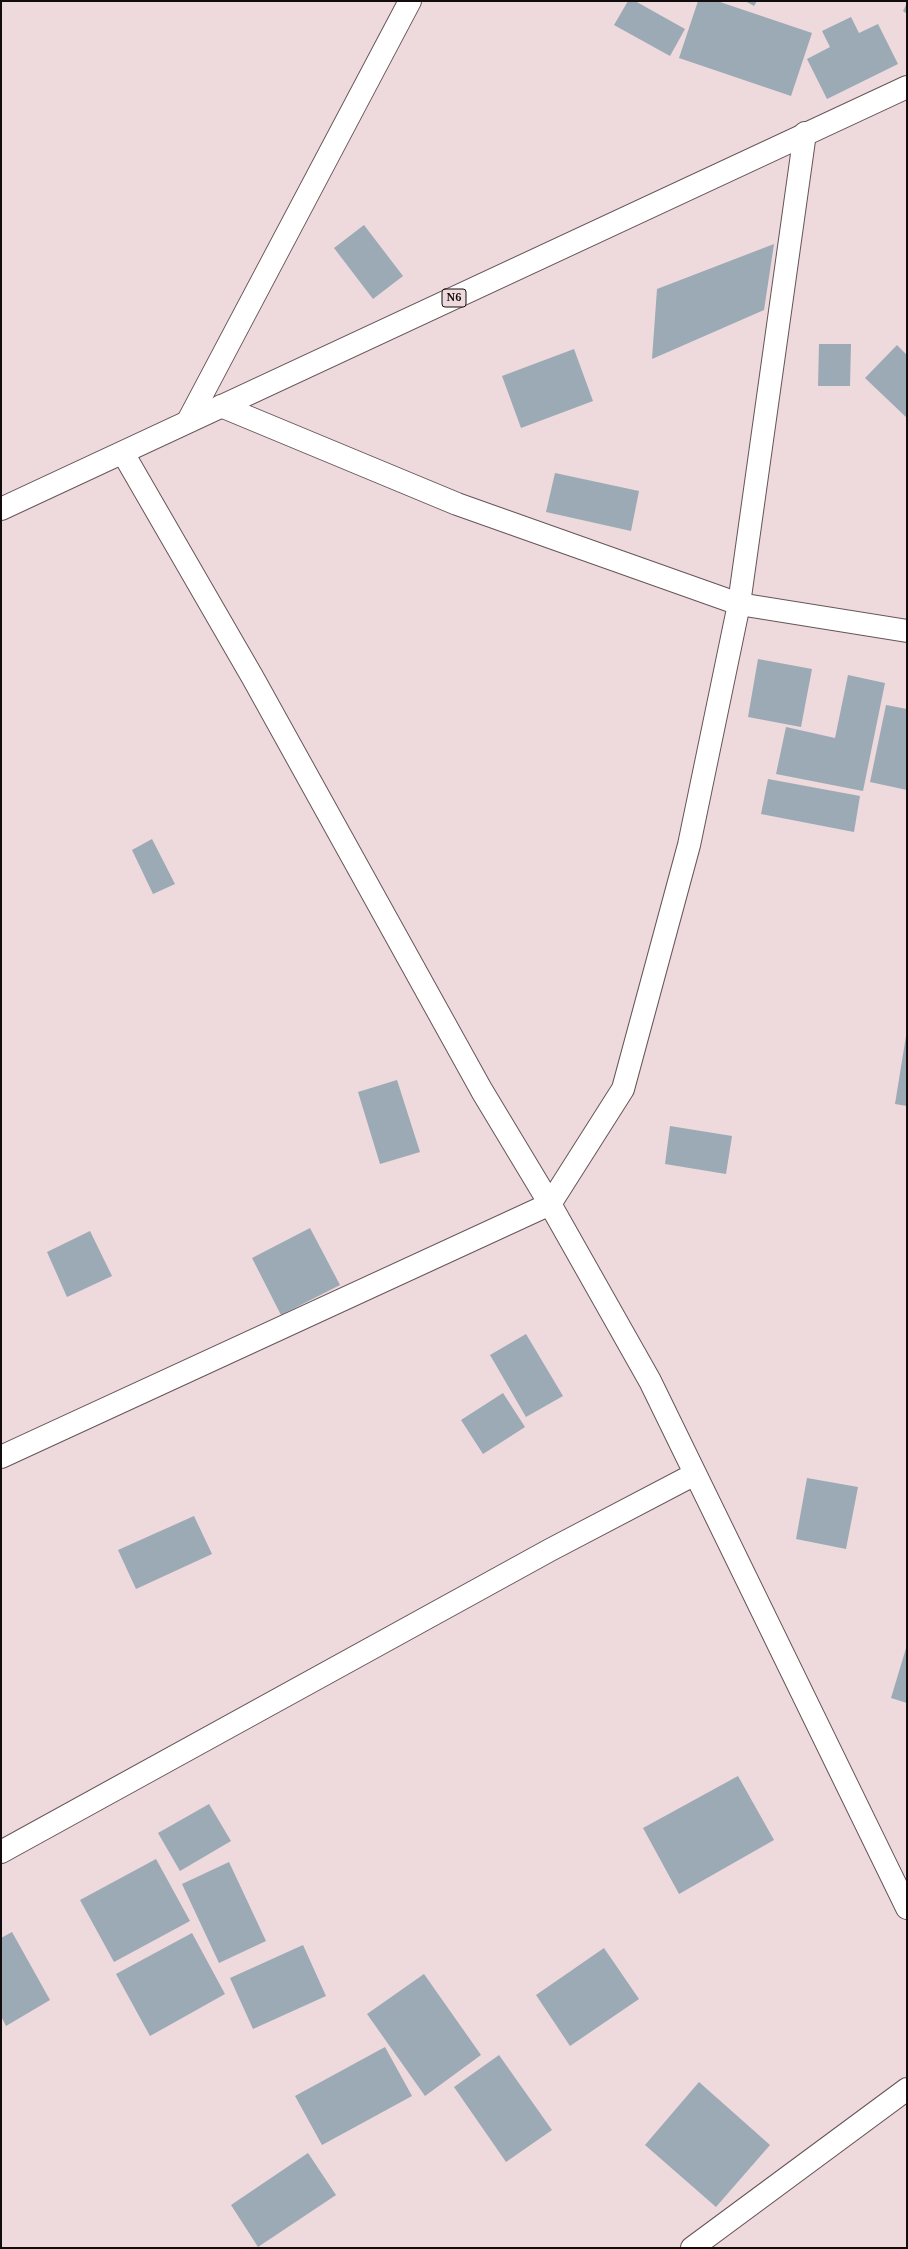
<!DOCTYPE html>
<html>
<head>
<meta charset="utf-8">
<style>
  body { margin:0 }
  #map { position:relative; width:908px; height:2249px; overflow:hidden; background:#eed9dd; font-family:"Noto Serif",serif }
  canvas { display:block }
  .frame { position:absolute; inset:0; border:2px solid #120c0d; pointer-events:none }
</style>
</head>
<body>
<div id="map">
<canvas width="908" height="2249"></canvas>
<div class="frame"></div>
</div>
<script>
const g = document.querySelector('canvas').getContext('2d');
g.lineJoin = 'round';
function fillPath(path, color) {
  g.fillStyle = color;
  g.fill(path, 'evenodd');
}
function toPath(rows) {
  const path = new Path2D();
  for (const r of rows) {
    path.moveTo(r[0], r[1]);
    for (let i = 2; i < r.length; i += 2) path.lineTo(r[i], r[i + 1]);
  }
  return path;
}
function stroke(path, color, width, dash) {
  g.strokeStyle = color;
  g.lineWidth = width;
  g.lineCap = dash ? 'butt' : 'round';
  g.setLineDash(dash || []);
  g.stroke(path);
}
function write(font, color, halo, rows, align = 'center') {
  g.font = font + ' "Noto Serif",serif';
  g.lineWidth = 3;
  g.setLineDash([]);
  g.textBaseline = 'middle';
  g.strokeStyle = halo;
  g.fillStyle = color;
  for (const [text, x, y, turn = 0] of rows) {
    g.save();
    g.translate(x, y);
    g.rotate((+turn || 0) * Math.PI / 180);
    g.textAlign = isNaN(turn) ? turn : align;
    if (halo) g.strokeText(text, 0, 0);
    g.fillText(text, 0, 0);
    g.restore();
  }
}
fillPath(toPath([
  [628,1,635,1,685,29,670,56,614,25],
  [698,1,717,1,812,33,791,96,679,58],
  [745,1,757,1,754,6],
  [907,3,907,14,903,11],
  [851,17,859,33,878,24,898,64,827,99,807,59,830,47,822,31],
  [364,225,403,276,373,299,334,248],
  [774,244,764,310,652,359,657,289],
  [819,344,851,344,850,386,818,386],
  [897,345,907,355,907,418,865,378],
  [574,349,593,401,521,428,502,376],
  [555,473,639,491,631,531,546,512],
  [758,659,812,669,801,727,748,717],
  [848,675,885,683,863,791,776,774,786,727,835,738],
  [886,705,907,709,907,790,870,782],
  [768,779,860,796,854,832,761,814],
  [152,839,175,884,153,894,132,850],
  [906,1036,907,1036,907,1106,895,1104],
  [397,1080,420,1152,380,1164,358,1092],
  [670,1126,732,1136,726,1174,665,1164],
  [310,1228,340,1285,281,1315,252,1258],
  [90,1231,112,1276,67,1297,47,1252],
  [526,1334,563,1396,526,1417,490,1355],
  [503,1393,525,1427,483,1454,461,1420],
  [807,1478,858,1487,846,1549,796,1539],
  [194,1516,212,1554,136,1589,118,1550],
  [907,1645,907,1703,891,1698],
  [738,1776,774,1840,679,1894,643,1828],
  [209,1804,231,1841,180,1871,158,1833],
  [156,1859,190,1921,114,1962,80,1900],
  [229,1862,266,1941,219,1963,182,1884],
  [12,1932,50,2000,6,2026,1,2016,1,1938],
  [192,1933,225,1994,150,2036,116,1974],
  [303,1945,326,1996,253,2029,230,1978],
  [604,1948,639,1999,570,2046,536,1995],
  [424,1974,481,2055,425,2096,367,2014],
  [385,2047,412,2096,322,2145,295,2096],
  [499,2055,552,2130,506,2162,454,2087],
  [699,2082,770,2145,716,2207,645,2145],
  [308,2153,336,2195,258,2247,231,2205]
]), '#9baab4');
const street = toPath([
  [221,406,457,504,739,604,907,631],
  [188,421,410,1],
  [123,453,253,678,482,1091,550,1204,650,1381,907,1908],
  [1,1457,550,1204,623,1089,689,845,739,604,805,133],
  [1,1852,550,1550,695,1474],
  [692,2248,907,2089]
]);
const highway = toPath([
  [1,509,907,87]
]);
stroke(street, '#665558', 24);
stroke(highway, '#665558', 24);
stroke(street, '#fff', 22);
stroke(highway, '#fff', 22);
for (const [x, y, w] of [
  [454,298,24]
]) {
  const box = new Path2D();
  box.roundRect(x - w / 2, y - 9, w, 18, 3);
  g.fillStyle = '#eed9dd';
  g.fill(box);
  stroke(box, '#120c0d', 1);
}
write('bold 11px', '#120c0d', null, [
  ["N6",454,298]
]);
</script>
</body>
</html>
